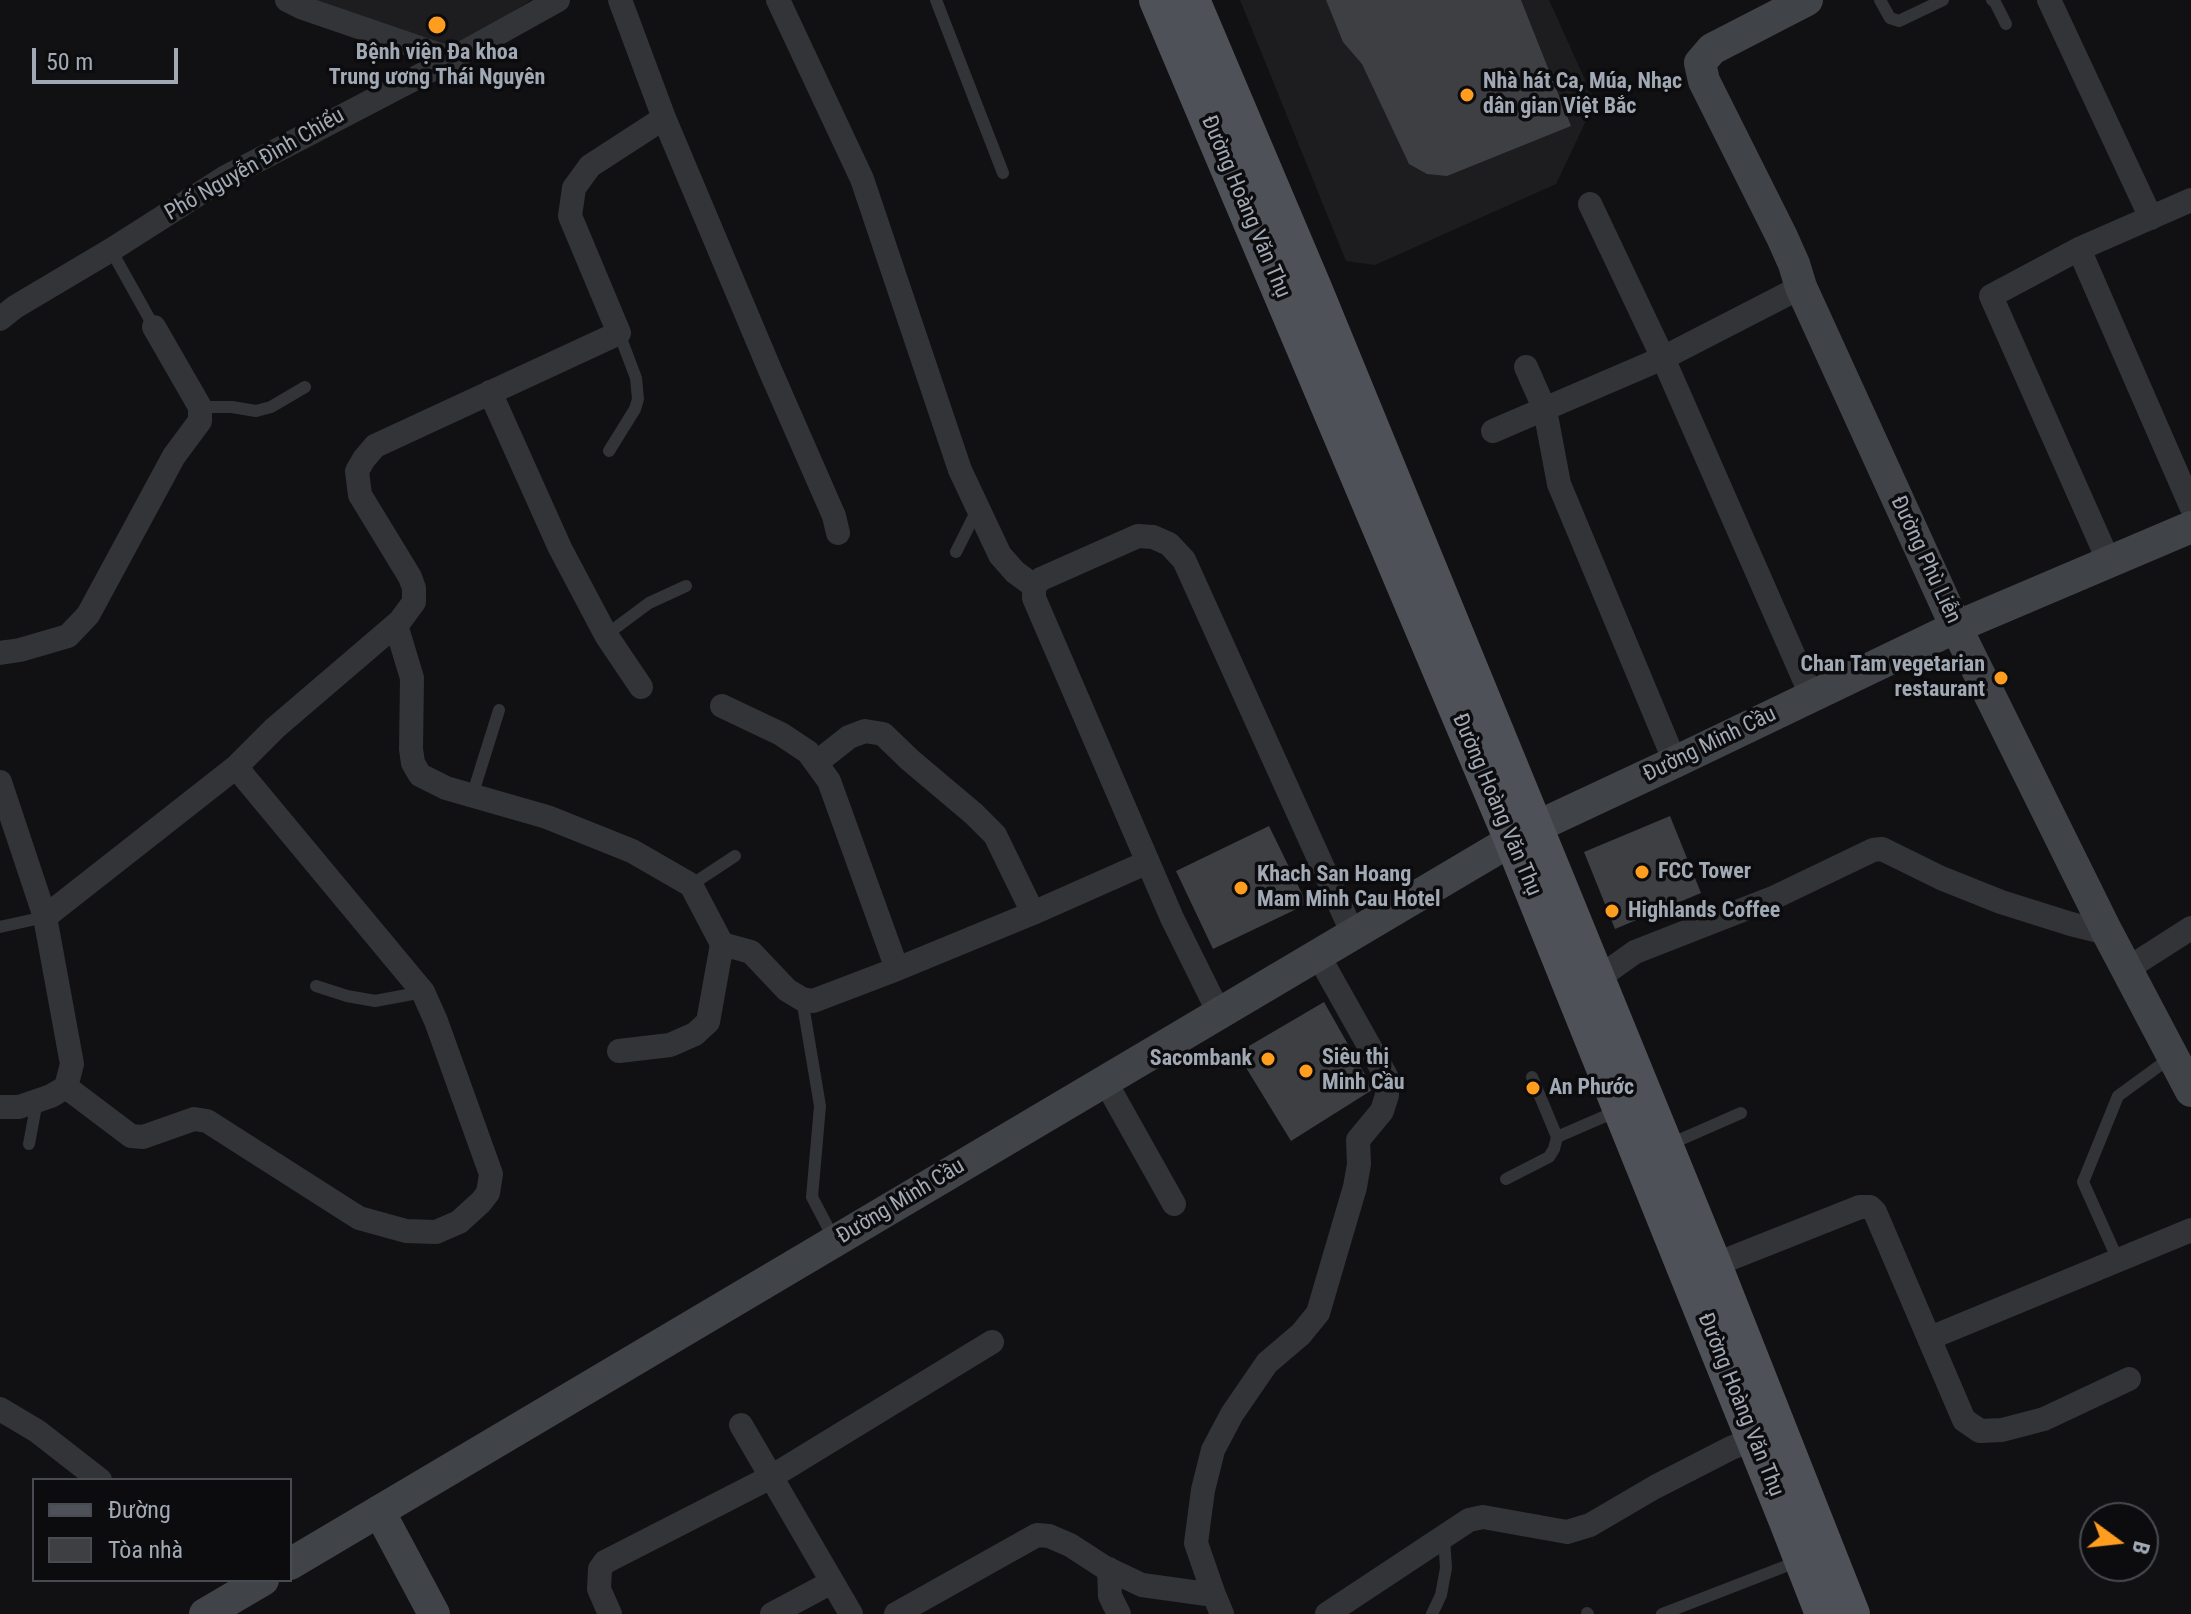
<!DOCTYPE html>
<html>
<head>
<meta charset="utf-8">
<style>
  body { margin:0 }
  #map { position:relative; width:2191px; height:1614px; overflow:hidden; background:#111113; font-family:"Roboto Condensed",sans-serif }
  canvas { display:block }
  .legend { position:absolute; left:32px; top:1478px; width:260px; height:104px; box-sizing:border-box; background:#0c0c0e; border:2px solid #484b51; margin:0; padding:10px 14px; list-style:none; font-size:24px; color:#a1a9b5 }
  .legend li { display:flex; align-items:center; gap:16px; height:40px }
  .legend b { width:40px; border:2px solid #484b51 }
  .north { position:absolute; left:2079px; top:1502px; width:80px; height:80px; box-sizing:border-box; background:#0c0c0e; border:2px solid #484b51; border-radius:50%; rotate:105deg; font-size:22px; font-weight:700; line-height:32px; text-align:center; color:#a1a9b5 }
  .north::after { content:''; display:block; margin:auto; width:28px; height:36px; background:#fe9d1e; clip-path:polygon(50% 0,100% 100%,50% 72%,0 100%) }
  .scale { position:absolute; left:32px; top:48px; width:146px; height:36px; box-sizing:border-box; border:4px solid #a1a9b5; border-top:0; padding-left:10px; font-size:24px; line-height:28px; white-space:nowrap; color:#a1a9b5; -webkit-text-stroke:6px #0c0c0e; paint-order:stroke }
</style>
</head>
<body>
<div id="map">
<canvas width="2191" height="1614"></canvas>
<ul class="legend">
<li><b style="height:10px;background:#4e5157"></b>Đường</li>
<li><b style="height:22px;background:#3d3f43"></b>Tòa nhà</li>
</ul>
<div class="north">B</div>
<div class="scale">50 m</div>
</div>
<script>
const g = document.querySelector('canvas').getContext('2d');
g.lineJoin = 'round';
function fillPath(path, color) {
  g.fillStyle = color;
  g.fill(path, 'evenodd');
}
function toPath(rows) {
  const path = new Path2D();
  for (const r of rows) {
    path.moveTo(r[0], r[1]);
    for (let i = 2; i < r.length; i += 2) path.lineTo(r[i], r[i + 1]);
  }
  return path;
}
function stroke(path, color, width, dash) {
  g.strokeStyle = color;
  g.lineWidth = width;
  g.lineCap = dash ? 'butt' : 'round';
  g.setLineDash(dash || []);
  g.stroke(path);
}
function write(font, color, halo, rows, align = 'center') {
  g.font = font + ' "Roboto Condensed",sans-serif';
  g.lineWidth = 7;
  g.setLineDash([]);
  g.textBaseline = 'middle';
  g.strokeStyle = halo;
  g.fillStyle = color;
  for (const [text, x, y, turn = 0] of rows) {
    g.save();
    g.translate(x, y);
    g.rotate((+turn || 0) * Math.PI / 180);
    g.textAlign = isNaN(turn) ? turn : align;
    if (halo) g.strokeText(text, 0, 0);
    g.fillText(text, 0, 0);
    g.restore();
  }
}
fillPath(toPath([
  [313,0,531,0,452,49],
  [1240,0,1549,0,1595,102,1556,184,1375,265,1346,261]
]), '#1d1d20');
fillPath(toPath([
  [1326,0,1521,0,1571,126,1447,176,1427,174,1409,164,1362,64,1343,42],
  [1670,816,1701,893,1615,929,1584,852],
  [1269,826,1307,904,1213,949,1176,871],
  [1324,1002,1371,1085,1372,1090,1291,1141,1237,1053]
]), '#3d3f43');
stroke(toPath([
  [936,0,1003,173],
  [1880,0,1890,18,1899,21,1943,0],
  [1992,0,1995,2,2006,24],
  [111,250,154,327],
  [200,407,232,407,256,411,271,407,305,387],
  [609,451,635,409,638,399,636,378,619,333],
  [956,552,978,508],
  [606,635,649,603,686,586],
  [472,796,499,710],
  [691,885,735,856],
  [0,927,45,917],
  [316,986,347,996,375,1001,423,992],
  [802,999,820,1106,812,1197,835,1241],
  [1532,1077,1557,1137],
  [29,1144,37,1101],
  [1668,1145,1741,1113],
  [1506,1179,1549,1157,1554,1149,1557,1137,1617,1111],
  [2118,1260,2083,1182,2118,1096,2170,1058],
  [1587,1613,1588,1614],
  [1432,1614,1441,1595,1446,1568,1444,1538],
  [1662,1614,1799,1561]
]), '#323438', 12);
stroke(toPath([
  [287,0,303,8,452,59],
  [620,0,664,118,770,370,834,516,838,533],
  [778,0,862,179,960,470,1000,555,1015,572,1034,586],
  [2049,0,2151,218],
  [1590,204,1663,358,1811,695],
  [2079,249,2191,506],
  [0,319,15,307,111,250,224,178,452,59,558,0],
  [1526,367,1545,410,1559,484,1675,762],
  [490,392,560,548,606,635,641,687],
  [1493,431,1663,358,1801,287],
  [2109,562,1991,296,2079,249,2191,200],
  [396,625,412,678,411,749,413,763,420,775,446,788,547,817,632,851,691,885,722,944],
  [0,653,20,650,68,636,88,615,174,456,200,421,200,407,154,327],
  [722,706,781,734,808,752,829,781,897,969],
  [816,763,849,737,865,731,883,734,910,760,974,814,995,835,1033,913],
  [0,782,45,917,72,1064,66,1087,51,1096,19,1107,0,1107],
  [45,917,236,767,275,728,400,621,414,602,414,588,410,577,360,495,357,471,364,459,375,446,619,333,570,216,574,188,590,166,664,118],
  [2127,969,2191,928],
  [1597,979,1635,952,1773,898,1873,850,1882,849,1941,878,2001,902,2071,924,2095,930,2106,930],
  [1219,1013,1172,918,1034,598,1034,586,1041,579,1138,536,1153,537,1169,544,1184,560,1353,934],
  [619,1051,670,1045,695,1034,708,1022,722,944,751,952,787,990,802,999,813,1001,897,969,1033,913,1148,862],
  [1105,1081,1174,1204],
  [66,1087,131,1136,143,1137,194,1119,207,1121,359,1218,406,1231,436,1232,459,1222,481,1202,488,1193,491,1174,436,1021,423,992,236,767],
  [1714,1265,1860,1207,1870,1207,1875,1212,1964,1420,1980,1431,2002,1430,2044,1419,2129,1379],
  [1930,1338,2191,1230],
  [0,1409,37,1431,100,1480],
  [741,1425,851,1614],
  [1109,1569,1110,1596,1119,1614],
  [610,1614,599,1589,600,1569,605,1562,771,1477,992,1342],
  [772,1614,832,1582],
  [896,1614,1037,1535,1049,1536,1070,1545,1104,1567,1142,1585,1214,1595],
  [1222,1614,1214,1595,1196,1543,1203,1490,1213,1450,1232,1414,1267,1363,1301,1334,1318,1313,1355,1187,1359,1164,1358,1140,1382,1111,1387,1095,1386,1076,1318,955],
  [1327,1614,1469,1520,1483,1517,1567,1532,1590,1525,1655,1487,1731,1448,1754,1439]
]), '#323438', 24);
stroke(toPath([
  [1807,0,1712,49,1700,63,1704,81,1782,237,1794,264,1801,287,1956,627,2106,930,2191,1091],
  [1536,827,1675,762,1956,627,2191,527],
  [379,1511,434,1614],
  [290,1564,1512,840],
  [205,1614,263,1580]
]), '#404348', 32);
stroke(toPath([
  [1157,0,1512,840,1786,1519,1823,1614],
  [1192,0,1314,288,1554,873,1714,1265,1852,1614]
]), '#4e5157', 36);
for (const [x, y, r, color] of [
  [437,25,10,"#fe9d1e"],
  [1467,95,8,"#fe9d1e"],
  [2001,678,8,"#fe9d1e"],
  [1642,872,8,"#fe9d1e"],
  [1241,888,8,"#fe9d1e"],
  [1612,911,8,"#fe9d1e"],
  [1268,1059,8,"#fe9d1e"],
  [1306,1071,8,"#fe9d1e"],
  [1533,1088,8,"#fe9d1e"]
]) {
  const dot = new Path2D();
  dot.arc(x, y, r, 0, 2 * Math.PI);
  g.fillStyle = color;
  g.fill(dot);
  stroke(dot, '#0c0c0e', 3);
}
write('bold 22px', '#a1a9b5', '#0c0c0e', [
  ["Bệnh viện Đa khoa",437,53,"center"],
  ["Trung ương Thái Nguyên",437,78,"center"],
  ["Nhà hát Ca, Múa, Nhạc",1483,82],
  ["dân gian Việt Bắc",1483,107],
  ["Chan Tam vegetarian",1985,665,"right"],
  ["restaurant",1985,690,"right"],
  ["FCC Tower",1658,872],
  ["Khach San Hoang",1257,875],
  ["Mam Minh Cau Hotel",1257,900],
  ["Highlands Coffee",1628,911],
  ["Siêu thị",1322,1058],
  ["Minh Cầu",1322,1083],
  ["Sacombank",1252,1059,"right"],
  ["An Phước",1549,1088]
], 'left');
write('22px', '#a1a9b5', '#0c0c0e', [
  ["Phố Nguyễn Đình Chiểu",255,165,-30],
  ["Đường Hoàng Văn Thụ",1245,207,67],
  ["Đường Phù Liễn",1925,560,65],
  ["Đường Minh Cầu",1710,745,-26],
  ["Đường Hoàng Văn Thụ",1496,805,67],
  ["Đường Minh Cầu",901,1202,-31],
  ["Đường Hoàng Văn Thụ",1740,1405,68]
]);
</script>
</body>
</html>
